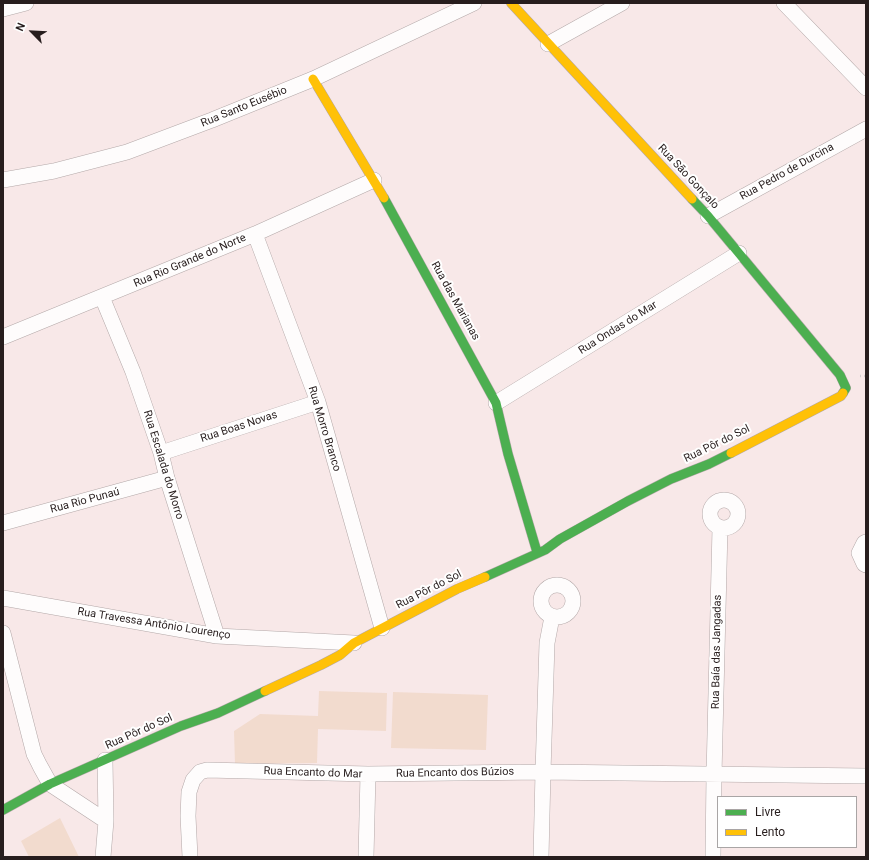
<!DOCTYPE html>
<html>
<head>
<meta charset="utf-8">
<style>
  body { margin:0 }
  #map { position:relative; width:869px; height:860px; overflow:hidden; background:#f8e8e8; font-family:Roboto,sans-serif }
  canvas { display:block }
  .frame { position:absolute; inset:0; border:4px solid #271d1d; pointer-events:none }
  .legend { position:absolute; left:717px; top:796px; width:140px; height:52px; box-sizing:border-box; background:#fff; border:1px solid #a9a5a5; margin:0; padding:5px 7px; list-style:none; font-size:12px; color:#271d1d }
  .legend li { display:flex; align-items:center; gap:8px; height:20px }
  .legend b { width:20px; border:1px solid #a9a5a5 }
  .north { position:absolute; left:12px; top:12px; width:40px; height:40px; -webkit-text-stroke:3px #fff; paint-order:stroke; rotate:294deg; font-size:11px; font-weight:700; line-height:16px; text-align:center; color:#271d1d }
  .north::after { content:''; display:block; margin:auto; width:14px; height:18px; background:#271d1d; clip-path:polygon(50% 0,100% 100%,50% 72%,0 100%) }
</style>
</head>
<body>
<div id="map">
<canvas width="869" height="860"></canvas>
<div class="frame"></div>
<ul class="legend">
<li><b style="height:5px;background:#4caf50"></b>Livre</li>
<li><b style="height:5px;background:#ffc107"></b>Lento</li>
</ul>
<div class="north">N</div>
</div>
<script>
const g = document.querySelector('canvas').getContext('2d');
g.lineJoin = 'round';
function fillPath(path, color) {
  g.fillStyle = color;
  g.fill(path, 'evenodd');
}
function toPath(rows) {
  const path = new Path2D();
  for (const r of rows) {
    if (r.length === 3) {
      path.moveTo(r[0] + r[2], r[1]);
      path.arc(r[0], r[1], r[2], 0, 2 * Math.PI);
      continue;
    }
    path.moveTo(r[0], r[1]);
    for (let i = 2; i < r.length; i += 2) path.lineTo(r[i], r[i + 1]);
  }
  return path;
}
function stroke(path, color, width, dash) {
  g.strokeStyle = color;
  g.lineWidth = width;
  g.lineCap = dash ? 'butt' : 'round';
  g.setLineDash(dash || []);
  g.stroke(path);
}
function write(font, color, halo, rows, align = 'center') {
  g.font = font + ' Roboto,sans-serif';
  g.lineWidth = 4;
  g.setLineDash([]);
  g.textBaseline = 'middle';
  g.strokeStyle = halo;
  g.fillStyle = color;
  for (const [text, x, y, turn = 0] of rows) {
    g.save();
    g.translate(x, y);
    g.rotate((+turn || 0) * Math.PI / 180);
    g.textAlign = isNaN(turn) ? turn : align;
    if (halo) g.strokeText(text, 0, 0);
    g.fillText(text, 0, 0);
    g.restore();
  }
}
fillPath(toPath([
  [319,691,387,693,386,731,318,729,317,763,235,764,234,731,260,714,318,716],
  [393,692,488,695,486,750,391,748],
  [60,818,79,857,29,857,21,841]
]), '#f2dbce');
const street = toPath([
  [784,3,866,88],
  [3,9,26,3],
  [548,44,622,3],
  [3,180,54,171,127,152,212,120,313,79,474,3],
  [708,216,866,129],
  [255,234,318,402,382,628],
  [102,297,133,372,161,453,167,478,217,636],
  [3,337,255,234,374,180],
  [496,403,739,253],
  [161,453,318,402],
  [724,514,14],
  [3,523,167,478],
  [866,542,864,543,859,553,864,564,866,565],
  [557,601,16],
  [3,598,217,636,354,643],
  [552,617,547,643,543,772,866,776],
  [3,633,34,754,40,766,50,784,106,821],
  [103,857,106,821,105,760],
  [190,857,188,816,189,792,193,780,200,772,207,770,368,774,543,772,541,857],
  [366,857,368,774],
  [713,857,714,775,720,528]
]);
const fast = toPath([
  [384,198,496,403,508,454,537,552],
  [692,199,708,216,840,375,846,388,843,393],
  [485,577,545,550,560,539,628,501,671,479,709,464,731,453],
  [3,810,50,784,181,726,218,713,265,691]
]);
const slow = toPath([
  [511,3,692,199],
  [313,79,384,198],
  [731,453,841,396,843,393],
  [265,691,321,665,340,655,354,643,457,589,485,577]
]);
stroke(street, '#b3a8a8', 16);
stroke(fast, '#b3a8a8', 10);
stroke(slow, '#b3a8a8', 10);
stroke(toPath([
  [860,376,866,376]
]), '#d2cdcd', 2.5, [1, 3]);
stroke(street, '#fefcfc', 15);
stroke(fast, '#4caf50', 9);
stroke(slow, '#ffc107', 9);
write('11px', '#271d1d', '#fff', [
  ["Rua Santo Eusébio",244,107,-22],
  ["Rua Pedro de Durcina",787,172,-29],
  ["Rua São Gonçalo",688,177,47],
  ["Rua Rio Grande do Norte",190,261,-23],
  ["Rua das Marianas",455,301,61],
  ["Rua Ondas do Mar",618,328,-32],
  ["Rua Boas Novas",239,427,-18],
  ["Rua Morro Branco",324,429,73],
  ["Rua Pôr do Sol",717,444,-26],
  ["Rua Escalada do Morro",163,465,73],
  ["Rua Rio Punaú",85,501,-15],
  ["Rua Pôr do Sol",429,590,-27],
  ["Rua Travessa Antônio Lourenço",154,624,9],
  ["Rua Baía das Jangadas",717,652,-89],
  ["Rua Pôr do Sol",139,732,-24],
  ["Rua Encanto do Mar",313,773,2],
  ["Rua Encanto dos Búzios",455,773,-1]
]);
</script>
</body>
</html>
